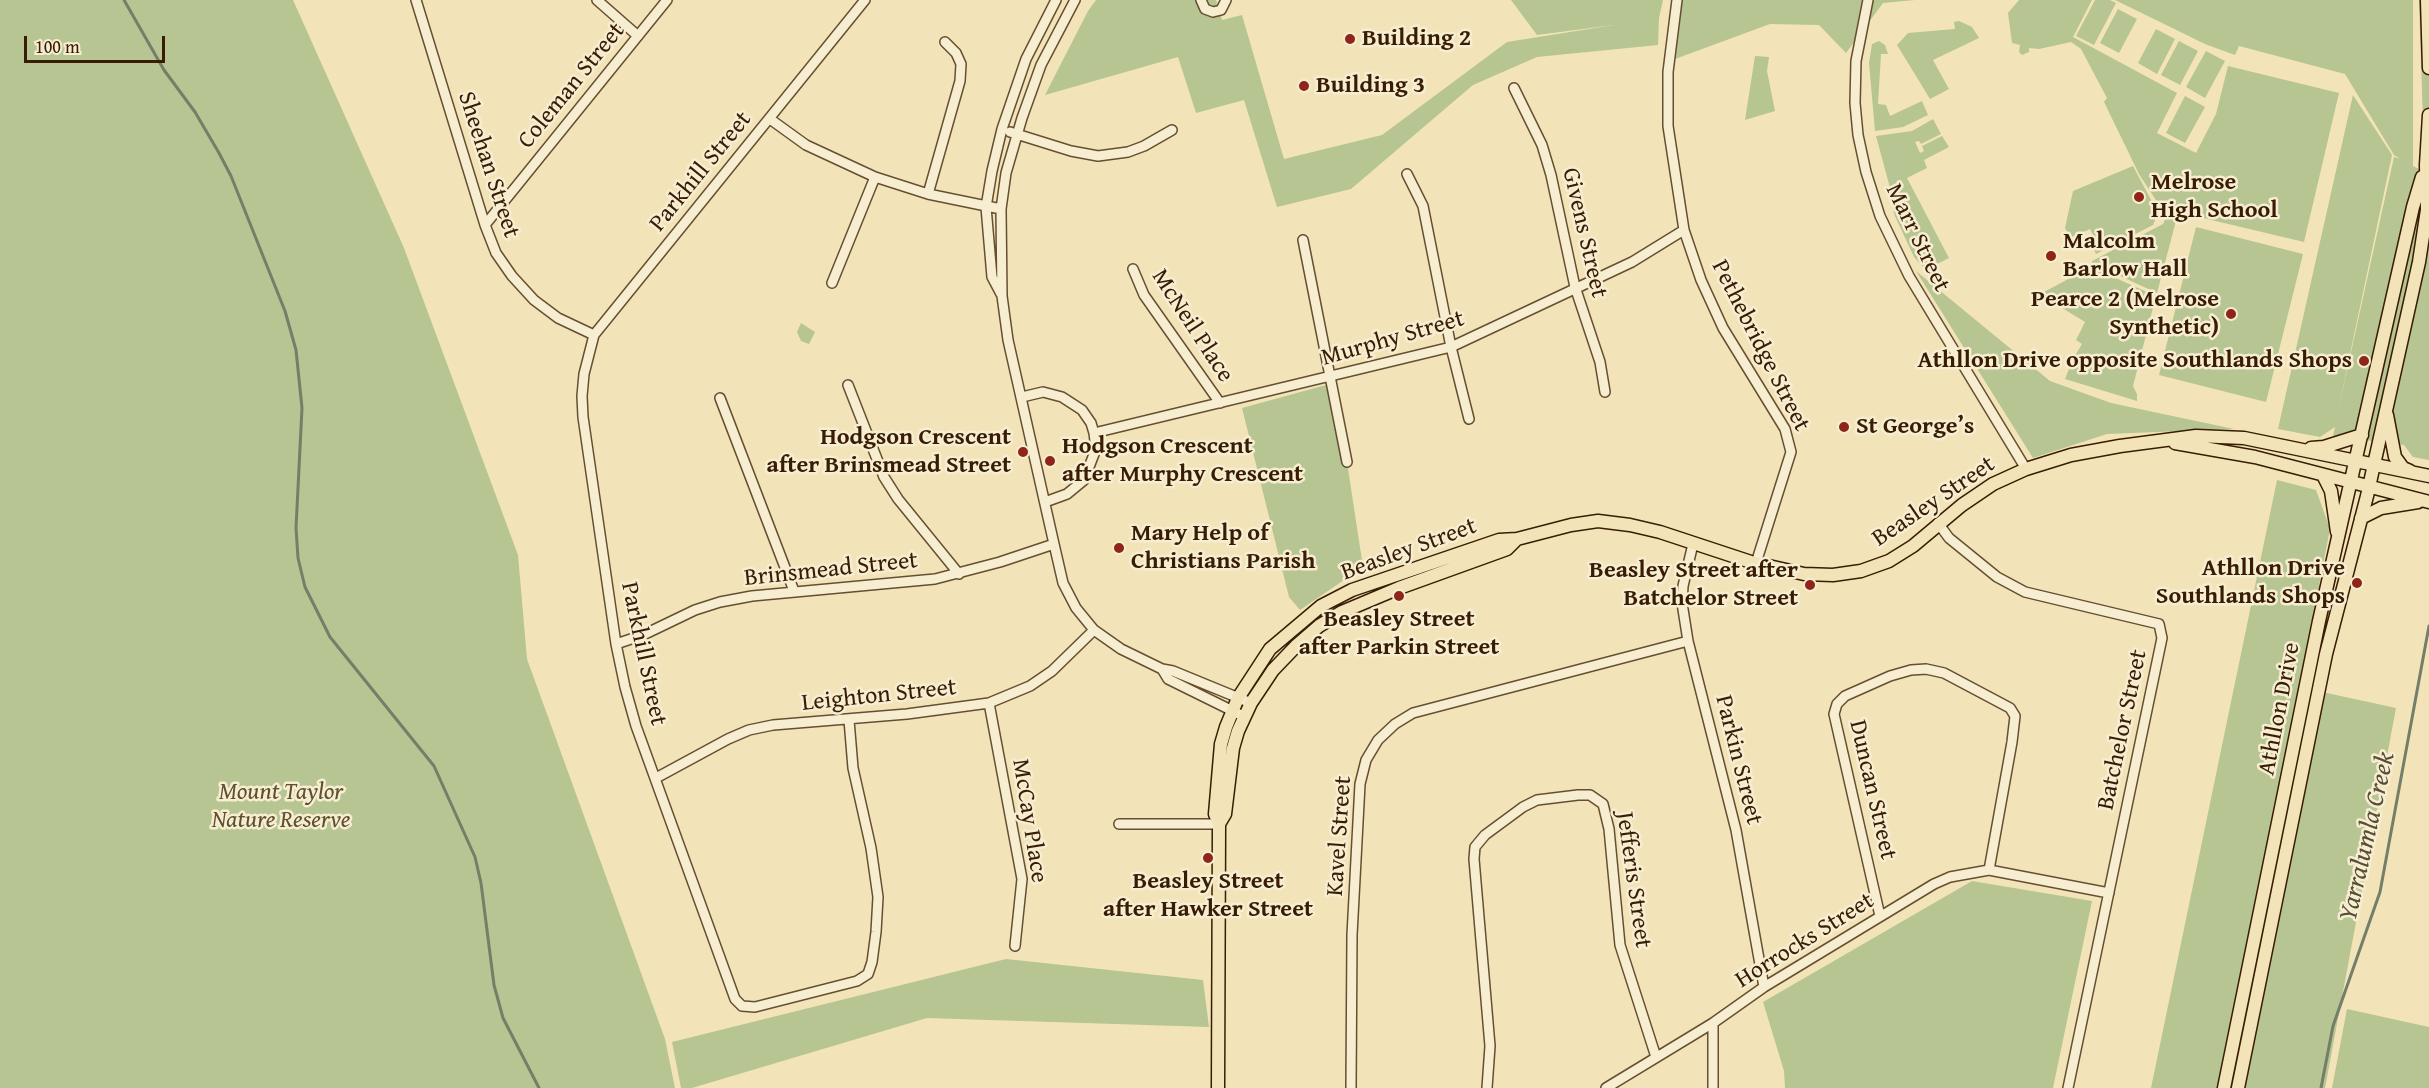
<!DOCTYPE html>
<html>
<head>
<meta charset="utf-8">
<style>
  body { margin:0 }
  #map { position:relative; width:2429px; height:1088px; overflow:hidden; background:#f2e4b8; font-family:"Gentium Book Plus",serif }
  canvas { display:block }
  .scale { position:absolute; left:24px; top:36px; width:141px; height:27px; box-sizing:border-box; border:3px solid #381d04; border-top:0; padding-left:8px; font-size:18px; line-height:21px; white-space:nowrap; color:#381d04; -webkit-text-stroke:4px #f7edd1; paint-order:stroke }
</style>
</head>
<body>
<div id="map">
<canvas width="2429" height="1088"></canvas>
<div class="scale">100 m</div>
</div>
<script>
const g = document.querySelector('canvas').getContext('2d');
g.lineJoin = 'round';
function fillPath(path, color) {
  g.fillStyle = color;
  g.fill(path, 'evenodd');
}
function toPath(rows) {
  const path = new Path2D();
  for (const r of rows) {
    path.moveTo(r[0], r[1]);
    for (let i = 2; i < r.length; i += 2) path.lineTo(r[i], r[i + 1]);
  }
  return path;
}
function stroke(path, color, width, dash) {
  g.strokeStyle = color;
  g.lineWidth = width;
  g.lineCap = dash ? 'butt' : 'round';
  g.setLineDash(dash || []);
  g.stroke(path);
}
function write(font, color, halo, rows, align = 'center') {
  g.font = font + ' "Gentium Book Plus",serif';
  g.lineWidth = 5;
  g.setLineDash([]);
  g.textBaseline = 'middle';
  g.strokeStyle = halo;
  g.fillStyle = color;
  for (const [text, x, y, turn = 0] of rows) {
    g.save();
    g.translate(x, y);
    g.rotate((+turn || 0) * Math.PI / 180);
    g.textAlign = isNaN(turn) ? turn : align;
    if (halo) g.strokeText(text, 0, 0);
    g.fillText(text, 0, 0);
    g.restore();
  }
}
fillPath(toPath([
  [0,0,293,0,404,248,518,555,527,659,665,1039,675,1088,0,1088],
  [1096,0,1216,0,1222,20,1242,15,1284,159,1382,135,1507,42,1614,25,1537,35,1511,0,1663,0,1659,18,1658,45,1537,57,1473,85,1351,189,1277,207,1244,100,1196,113,1178,57,1045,95,1088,11],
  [1681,0,1915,0,1883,3,1846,53,1819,25,1770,24,1675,59],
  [2019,0,2092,0,2073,37,2177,93,2157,133,2196,153,2216,114,2228,66,2339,93,2304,242,2161,208,2139,174,2104,102,2107,98,2081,49,2071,42,2039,49,2029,48,2029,52,2022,55,2019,52,2020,45,2012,43,2008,13],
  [2095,0,2110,0,2116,3,2094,45,2076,36],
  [2115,0,2413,0,2413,166,2421,170,2423,123,2419,0,2429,0,2429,460,2413,457,2404,445,2333,436,2335,427,2320,437,2278,429,2353,95,2392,155,2338,411,2394,157,2400,159,2394,155,2345,74,2239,46,2235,55,2205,44],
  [2118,9,2137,19,2119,53,2100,43],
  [1959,21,1972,27,1979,38,1933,60,1949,89,1930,99,1897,45,1908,33,1955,29,1954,22],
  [2156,29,2175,39,2157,74,2138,63],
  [1879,41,1885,45,1888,54,1881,54,1878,104,1886,105,1890,116,1922,101,1928,115,1903,127,1875,131,1869,63,1872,44],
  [2179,41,2198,51,2180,85,2161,75],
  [2206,51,2225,61,2205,98,2186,87],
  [1755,56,1769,57,1767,71,1775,111,1745,120],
  [2185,96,2205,107,2185,143,2166,133],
  [1933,119,1941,134,1921,144,1919,141,1915,142,1920,153,1924,151,1922,146,1942,136,1949,147,1924,160,1927,168,1907,178,1949,258,1927,269,1925,269,1914,257,1894,214,1893,199,1876,136,1912,131],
  [2133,166,2158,213,2153,225,2096,254,2093,247,2098,244,2090,229,2070,238,2065,228,2073,191],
  [2167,215,2177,217,2157,293,2092,263,2092,261,2163,224],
  [2196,227,2303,254,2266,402,2159,375],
  [2091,267,2156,296,2133,386,2137,394,2137,401,2065,379,2073,359,2082,344,2076,340,2085,322,2041,295,2042,293],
  [1916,271,2050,381,2111,403,2234,429,2107,434,2033,458],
  [801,323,815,332,809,344,801,341,797,332],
  [1326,385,1347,462,1363,567,1300,610,1289,597,1242,408],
  [2277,480,2316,490,2330,529,2299,687,2396,708,2325,1088,2151,1088],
  [1972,881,2092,901,2053,1088,1785,1088,1784,1071,1763,1002],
  [1006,959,1203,980,1209,1027,927,1018,692,1088,681,1088,672,1042],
  [2347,1009,2429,1027,2429,1088,2332,1088]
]), '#b6c592');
stroke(toPath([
  [124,0,164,70,195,112,219,153,231,176,285,311,296,350,302,408,296,528,298,558,305,587,330,637,434,766,475,857,481,883,494,985,503,1018,539,1088],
  [2321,1088,2333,1026,2380,892,2429,626]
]), '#747e68', 3);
const minor = toPath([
  [416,0,485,225,496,253,512,276,534,300,558,318,594,335],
  [597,0,638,36],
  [1075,0,1041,65,1022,118,1006,173,1001,209,1002,296,1008,340,1054,544,1063,583,1076,608,1094,630,1121,649,1162,669,1173,671,1251,703],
  [1201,0,1205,9,1213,12,1221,10,1226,0],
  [1677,0,1668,72,1668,126,1684,230,1701,280,1723,328,1785,429,1791,452,1756,563],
  [1868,0,1856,61,1855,103,1858,135,1866,172,1880,216,1909,276,2026,469],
  [1514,88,1542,145,1551,175,1575,287,1600,362,1605,392],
  [770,119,806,145,875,177,928,194,1001,209],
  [1010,132,1071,151,1098,156,1128,152,1144,146,1172,130],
  [1407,174,1423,206,1451,347,1469,419],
  [928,194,960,81,961,64,956,53,945,42],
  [485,225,667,0],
  [1303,240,1347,462],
  [1133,269,1144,295,1220,403],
  [832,283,875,177],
  [1001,294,992,277,986,207,992,171,1002,129,1026,59,1056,0],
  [848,385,884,477,898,499,959,574],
  [1022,397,1043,392,1062,397,1082,410,1091,423,1094,433,1096,449,1084,480,1067,494,1045,502],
  [720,398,794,591],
  [1094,433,1451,347,1632,262,1684,230],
  [1938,523,1949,538,1997,577,2025,592,2159,624,2162,638,2068,1088],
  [1693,544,1683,586,1682,603,1688,641,1736,830,1764,987],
  [616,644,643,635,695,610,720,602,752,596,935,579,1000,562,1054,544],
  [1162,669,1168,679,1245,717],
  [989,703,1022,879,1015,946],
  [849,720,853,768,871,848,878,897,876,932,872,962,868,974,857,981,755,1007,742,1006,735,999,636,726,625,687,616,644,583,417,582,396,584,374,594,335,865,0],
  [656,778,728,739,749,730,773,725,907,714,989,703,1030,686,1052,671,1094,630],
  [1119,824,1219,824],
  [1880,916,1834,714,1837,704,1845,696,1890,676,1911,670,1926,669,1944,673,2010,708,2015,716,2012,742,1989,870],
  [1713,1023,1713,1088],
  [1351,1088,1352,935,1360,784,1366,760,1378,740,1395,724,1413,713,1688,641],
  [1487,1088,1490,1046,1474,859,1475,847,1485,835,1523,807,1537,800,1578,795,1590,795,1603,804,1609,829,1620,945,1656,1057],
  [1606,1088,1713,1023,1764,987,1934,884,1950,877,1989,870,2109,893]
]);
const major = toPath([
  [2427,0,2429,68],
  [2387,415,2395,457,2403,468,2410,471],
  [2175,443,2255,457,2429,502],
  [2311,448,2324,447,2362,435],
  [2323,475,2331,491,2337,532],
  [2361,518,2381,508,2418,502],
  [1219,824,1225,814,1233,748,1238,731,1251,703,1273,670,1297,645,1319,626,1342,612,1399,588,1507,549,1517,539],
  [1218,1088,1219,824,1215,814,1221,744,1226,727,1238,698,1270,649,1321,606,1352,590,1499,540,1517,539,1571,525,1598,521,1630,525,1660,532,1751,562,1804,574,1833,575,1861,571,1889,561,1913,546,1962,505,1993,484,2026,469,2071,455,2120,446,2196,436,2244,438,2429,476],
  [2224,1088,2319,621,2413,207,2422,177],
  [2238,1088,2326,654,2367,496,2419,262,2427,210,2426,165,2429,115]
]);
stroke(minor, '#664f31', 12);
stroke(major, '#381d04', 15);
stroke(minor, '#f7edd1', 9);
stroke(major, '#f2e4b8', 12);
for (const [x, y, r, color] of [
  [1350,39,6,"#8f2418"],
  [1304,86,6,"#8f2418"],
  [2139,197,6,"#8f2418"],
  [2051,256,6,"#8f2418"],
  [2231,314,6,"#8f2418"],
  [2364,361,6,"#8f2418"],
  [1844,427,6,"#8f2418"],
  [1023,452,6,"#8f2418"],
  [1050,461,6,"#8f2418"],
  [1119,548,6,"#8f2418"],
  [2357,583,6,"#8f2418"],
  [1810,585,6,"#8f2418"],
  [1399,596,6,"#8f2418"],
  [1208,858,6,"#8f2418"]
]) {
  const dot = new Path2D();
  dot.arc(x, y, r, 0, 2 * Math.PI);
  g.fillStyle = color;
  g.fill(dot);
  stroke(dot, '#f7edd1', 2);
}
write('bold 24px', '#381d04', '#f7edd1', [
  ["Building 2",1362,39],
  ["Building 3",1316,86],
  ["Melrose",2151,183],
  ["High School",2151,211],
  ["Malcolm",2063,242],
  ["Barlow Hall",2063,270],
  ["Pearce 2 (Melrose",2219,300,"right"],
  ["Synthetic)",2219,328,"right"],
  ["Athllon Drive opposite Southlands Shops",2352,361,"right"],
  ["St George’s",1856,427],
  ["Hodgson Crescent",1011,438,"right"],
  ["after Brinsmead Street",1011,466,"right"],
  ["Hodgson Crescent",1062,447],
  ["after Murphy Crescent",1062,475],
  ["Mary Help of",1131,534],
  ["Christians Parish",1131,562],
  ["Athllon Drive",2345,569,"right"],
  ["Southlands Shops",2345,597,"right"],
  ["Beasley Street after",1798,571,"right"],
  ["Batchelor Street",1798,599,"right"],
  ["Beasley Street",1399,620,"center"],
  ["after Parkin Street",1399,648,"center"],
  ["Beasley Street",1208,882,"center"],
  ["after Hawker Street",1208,910,"center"]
], 'left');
write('24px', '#381d04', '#f7edd1', [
  ["Coleman Street",572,86,-51],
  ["Sheehan Street",488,165,72],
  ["Parkhill Street",701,172,-51],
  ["Givens Street",1584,233,77],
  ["Marr Street",1917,238,64],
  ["McNeil Place",1192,326,57],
  ["Murphy Street",1393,339,-16],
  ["Pethebridge Street",1760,346,63],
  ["Beasley Street",1934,502,-34],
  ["Beasley Street",1409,550,-20],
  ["Brinsmead Street",831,570,-6],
  ["Parkhill Street",643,654,78],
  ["Leighton Street",879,696,-6],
  ["Athllon Drive",2280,709,-79],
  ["Batchelor Street",2123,730,-78],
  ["Parkin Street",1738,760,76],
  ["Duncan Street",1872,790,77],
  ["McCay Place",1029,821,81],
  ["Kavel Street",1340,836,-86],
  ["Jefferis Street",1633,880,82],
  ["Horrocks Street",1805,941,-32]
]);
write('italic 24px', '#5e4f2f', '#f7edd1', [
  ["Mount Taylor",281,793],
  ["Nature Reserve",281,821]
]);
write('italic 26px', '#564e36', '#f7edd1', [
  ["Yarralumla Creek",2368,837,-77]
]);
</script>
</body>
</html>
